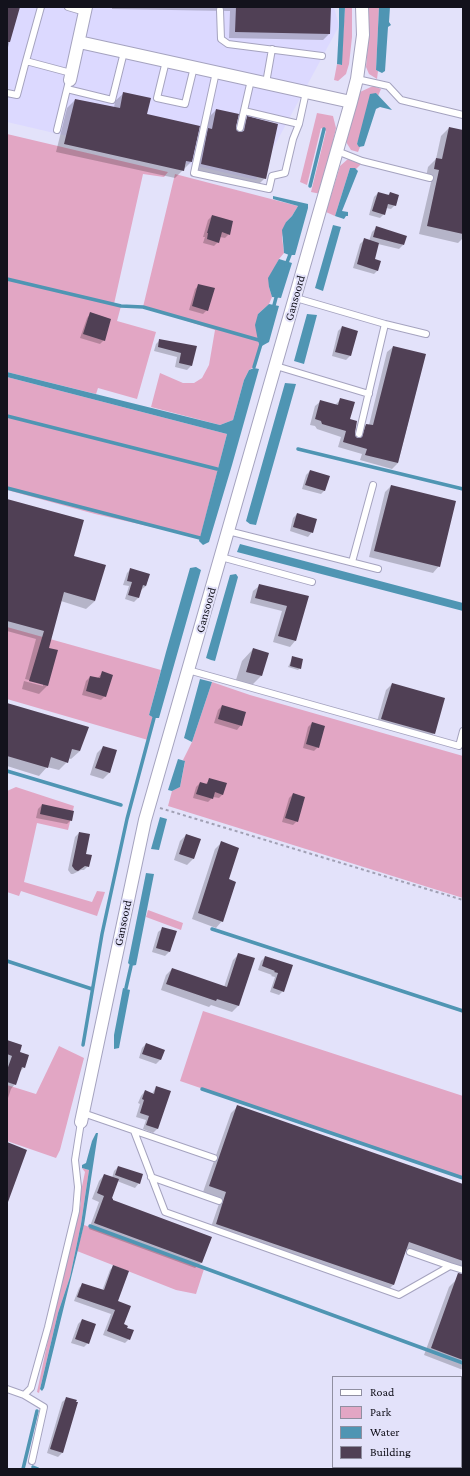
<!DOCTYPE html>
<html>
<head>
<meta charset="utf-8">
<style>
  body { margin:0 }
  #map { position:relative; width:470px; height:1476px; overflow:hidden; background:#e3e2fa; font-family:"Crimson Pro",serif }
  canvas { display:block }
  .frame { position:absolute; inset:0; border:8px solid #13121c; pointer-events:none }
  .legend { position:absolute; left:332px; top:1376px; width:130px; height:92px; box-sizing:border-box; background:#e3e2fa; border:1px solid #908fa1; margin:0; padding:5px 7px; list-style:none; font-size:12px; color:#13121c }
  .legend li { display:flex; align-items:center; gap:8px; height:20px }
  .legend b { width:20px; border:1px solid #908fa1 }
</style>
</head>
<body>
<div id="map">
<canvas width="470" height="1476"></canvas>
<div class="frame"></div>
<ul class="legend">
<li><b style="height:5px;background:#fff"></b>Road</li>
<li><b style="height:11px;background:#e2a6c4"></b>Park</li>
<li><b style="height:11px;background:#4f95b3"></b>Water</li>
<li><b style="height:11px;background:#504055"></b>Building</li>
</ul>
</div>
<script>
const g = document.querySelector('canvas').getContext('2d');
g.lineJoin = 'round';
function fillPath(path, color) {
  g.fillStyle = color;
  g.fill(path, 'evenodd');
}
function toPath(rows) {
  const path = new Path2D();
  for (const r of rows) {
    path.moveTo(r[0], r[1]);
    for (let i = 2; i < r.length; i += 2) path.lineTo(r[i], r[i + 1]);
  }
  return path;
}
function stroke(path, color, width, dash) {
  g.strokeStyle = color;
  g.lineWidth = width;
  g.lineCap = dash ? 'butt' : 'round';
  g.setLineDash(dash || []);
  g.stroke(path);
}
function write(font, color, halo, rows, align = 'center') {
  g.font = font + ' "Crimson Pro",serif';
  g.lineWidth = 4;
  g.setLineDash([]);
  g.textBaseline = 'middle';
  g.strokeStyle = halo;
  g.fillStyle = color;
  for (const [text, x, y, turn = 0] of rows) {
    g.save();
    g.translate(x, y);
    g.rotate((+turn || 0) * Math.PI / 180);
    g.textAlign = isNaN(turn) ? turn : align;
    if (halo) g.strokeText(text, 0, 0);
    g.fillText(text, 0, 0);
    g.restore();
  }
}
fillPath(toPath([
  [7,7,334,7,339,26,256,180,7,122]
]), '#dcd9ff');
fillPath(toPath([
  [345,7,352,7,352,37,349,64,346,74,338,81,334,80,337,64,341,65],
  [369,7,379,7,376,70,378,71,377,79,369,74,366,67,369,32],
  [373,86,381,89,378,96,376,93,357,144,360,147,358,152,351,150,346,142,360,92],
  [317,113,333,116,336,128,321,194,311,192,326,131,321,128,307,185,300,182],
  [7,134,168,172,164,177,143,174,114,304,121,306,117,321,156,332,137,399,98,388,96,394,7,372],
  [348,159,361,164,356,169,350,168,335,216,326,212,340,166],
  [175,174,298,206,292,216,286,222,282,237,284,253,279,259,269,278,269,287,272,297,269,304,258,314,258,341,260,347,254,367,249,370,244,380,233,420,220,425,151,407,160,373,183,383,194,383,202,378,209,365,215,330,143,307],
  [7,377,227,434,200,538,95,514,7,490],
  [7,627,161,670,149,715,154,718,148,740,7,699],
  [212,682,250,695,463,756,463,898,168,806,172,791,180,787,185,762,183,760,192,742],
  [16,787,74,806,68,830,37,823,24,882,92,902,97,891,105,892,97,916,21,891,19,896,7,892,7,791],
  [148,910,183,923,181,930,146,917],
  [203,1011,463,1096,463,1178,180,1081],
  [59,1046,84,1058,60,1150,56,1158,7,1141,7,1085,36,1094],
  [82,1168,89,1170,81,1224,70,1277,58,1313,39,1393,37,1392,54,1312,81,1203,80,1196,85,1172],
  [84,1225,204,1269,196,1294,176,1290,77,1251]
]), '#e2a6c4');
fillPath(toPath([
  [339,7,345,7,342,65,337,64,339,26],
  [379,7,390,7,389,22,391,25,388,27,385,71,382,73,376,70],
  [376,93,392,110,380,107,376,109,364,146,359,147,357,144,370,94],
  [350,168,355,168,358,171,342,211,348,212,348,216,346,216,344,219,335,216],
  [273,196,308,204,308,208,295,255,289,255,284,253,282,230,286,222,292,216,298,206,273,199],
  [333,225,341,227,323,291,315,288],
  [279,259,292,263,281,298,272,297,269,287,268,278],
  [269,304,279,306,269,342,260,347,258,341,255,325,258,314],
  [307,314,317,315,304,364,294,361],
  [254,368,259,369,232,465,209,542,203,545,199,541,227,434,7,377,7,372,220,425,233,420,244,380,249,370],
  [285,383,296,384,256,525,250,524,246,521],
  [240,544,463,603,463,611,237,552],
  [196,567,201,570,159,718,154,718,149,715,166,652,190,568],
  [236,574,238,577,215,661,211,660,206,658,230,575],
  [200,679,212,682,192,742,184,738],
  [178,759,185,761,180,787,172,791,168,790],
  [160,817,167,819,159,850,151,849],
  [146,873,154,874,136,965,131,966,128,963],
  [123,988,130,990,119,1048,114,1049,114,1035],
  [96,1133,98,1133,84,1225,44,1388,42,1391,40,1389,58,1313,70,1277,81,1224,89,1170,82,1168,82,1165,86,1163,92,1141]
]), '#4f95b3');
fillPath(toPath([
  [7,7,19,7,7,51],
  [112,7,330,7,329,34,323,40,229,38,230,11,112,9],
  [124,93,146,115,191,162,175,178,56,152,67,108,75,100,114,108,115,101],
  [216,110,235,128,238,133,239,126,248,118,265,178,257,186,193,172,208,118],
  [449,128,463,131,463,238,458,243,419,234,432,178,426,177,428,167,436,159,441,136],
  [378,193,387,196,390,193,395,205,391,209,386,208,384,214,380,218,369,215,374,197],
  [212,216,229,234,225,238,220,237,218,242,214,246,203,243,205,237,203,237,208,220],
  [376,228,403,245,399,249,378,244,374,260,378,270,374,274,353,268,360,244,364,240,369,241,372,232],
  [199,285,207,310,203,314,189,310,195,289],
  [91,313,104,340,100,344,80,338,87,318],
  [342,327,350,356,346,360,332,356,338,331],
  [160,340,195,347,191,366,187,370,175,367,177,357,154,351,156,344],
  [393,347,425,355,398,463,392,469,360,460,362,454,338,447,341,437,317,429,315,426,310,425,315,406,321,401,335,405,341,399,355,438,358,439,361,430,366,425,369,425,387,352],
  [310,471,325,490,321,494,302,489,306,475],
  [391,486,439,566,433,573,369,557,385,492],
  [7,500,73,557,95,601,86,609,61,601,48,648,47,686,39,694,22,689,24,681,43,686,43,684,25,679,36,639,7,631],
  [297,514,312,532,308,537,290,531,293,518],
  [131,569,149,575,146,586,141,590,138,598,134,602,125,599,129,586,123,585,127,573],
  [259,586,308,597,295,641,290,647,273,642,282,611,250,603,253,591],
  [253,649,261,676,250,687,235,683,242,661],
  [293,657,300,668,298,670,288,667],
  [102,673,105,696,101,700,82,695,86,681,90,677,97,679],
  [392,684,434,733,428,740,376,725,386,690],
  [7,704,80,751,71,759,68,758,67,762,59,770,47,767,39,776,7,766],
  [222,706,241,725,237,730,214,723,218,710],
  [312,723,318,747,314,751,303,748,308,727],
  [103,747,109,773,103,779,90,775,97,753],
  [210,779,223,794,219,798,213,797,208,802,193,798,196,787,200,783,205,785],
  [293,794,297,821,293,825,282,822,289,798],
  [42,805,71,820,67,824,36,818,38,809],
  [79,833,88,866,84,870,81,870,73,874,71,874,68,870,75,837],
  [186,835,193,859,187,865,174,860,180,841],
  [221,843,228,880,222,921,216,928,192,919,215,849],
  [163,928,169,952,165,956,152,952,158,932],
  [239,954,238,1006,232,1012,211,1005,209,1007,161,990,166,975,172,969,224,987,233,960],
  [265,957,292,966,283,991,279,995,270,992,275,977,271,976,272,975,258,970,261,961],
  [7,1041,19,1053,24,1067,20,1072,15,1084,11,1089,7,1101],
  [146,1044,164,1050,160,1060,156,1064,139,1058,142,1048],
  [156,1087,157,1129,153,1133,143,1129,146,1120,136,1117,140,1104,138,1103,141,1096,145,1091,152,1094],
  [237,1107,463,1185,463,1270,405,1249,393,1285,387,1291,210,1230,221,1198,203,1192,231,1113],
  [118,1167,139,1183,135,1188,117,1181,111,1198,111,1201,210,1237,201,1263,195,1268,89,1229,99,1202,92,1199,99,1181,104,1175,112,1178,114,1171],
  [114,1266,116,1302,123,1325,129,1339,125,1343,103,1335,111,1314,74,1301,79,1288,83,1284,102,1291,110,1270],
  [457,1279,463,1282,463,1370,424,1355,449,1287],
  [82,1320,88,1343,84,1347,71,1343,78,1324],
  [67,1398,77,1403,62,1453,58,1457,47,1453,62,1402]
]), '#0003');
stroke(toPath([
  [310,186,324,129],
  [286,265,291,252],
  [7,279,121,306,143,307,262,341],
  [273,309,277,294],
  [254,367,261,344],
  [7,416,217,469],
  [298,449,463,489],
  [7,488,200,538],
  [7,771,121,805],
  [212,929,463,1011],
  [7,961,92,989],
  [126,988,131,966],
  [83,1045,102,934,127,819,154,718],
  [202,1089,463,1178],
  [90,1226,463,1363],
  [33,1467,38,1469],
  [23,1469,37,1411]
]), '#4f95b3', 3.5);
fillPath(toPath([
  [7,7,20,7,10,42,7,42],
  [236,7,331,7,330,34,235,32],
  [123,92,151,98,147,114,200,126,192,162,186,161,184,171,64,144,75,99,120,108],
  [216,109,239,114,236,127,239,132,244,131,247,116,278,124,266,179,201,164,208,128,212,129],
  [449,127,463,130,463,234,427,226,439,170,434,169,436,158,442,159],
  [378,192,389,195,390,192,399,195,396,206,388,204,385,215,372,211],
  [212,215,233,221,230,235,222,232,219,243,207,239,208,233,207,233],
  [376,226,407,236,404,245,373,237],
  [364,238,379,243,375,259,381,261,378,271,357,264],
  [198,284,215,288,208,311,192,306],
  [90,312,111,319,105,341,83,334],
  [342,326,358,331,351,356,335,352],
  [159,339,197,346,192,366,179,363,181,353,158,347],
  [393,346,426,354,398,463,365,455,367,449,343,442,346,431,322,424,321,421,315,419,320,400,338,405,340,398,355,402,350,419,357,421,355,433,356,437,358,438,362,437,366,424,373,425],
  [310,470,330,476,325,491,305,485],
  [391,485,456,501,440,567,374,551],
  [7,499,84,520,74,556,106,565,95,601,64,592,49,648,58,650,48,686,29,681,44,631,7,621],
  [297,513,317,519,313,533,293,527],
  [130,568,150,574,146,586,143,585,139,598,128,595,132,582,127,581],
  [259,584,309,596,296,641,278,636,287,606,255,598],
  [253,648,269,653,262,676,246,672],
  [292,656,303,659,301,669,290,666],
  [102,671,113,675,106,697,86,691,90,676,100,678],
  [392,683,445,698,435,734,381,719],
  [7,703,89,727,80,751,72,749,68,763,51,757,48,768,7,756],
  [222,705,246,712,242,726,218,719],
  [312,722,325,726,319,748,306,744],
  [103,746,117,750,110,773,95,768],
  [209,778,227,783,223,795,215,792,213,799,196,794,200,782,207,784],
  [293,793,305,797,298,822,285,818],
  [42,804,74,811,72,821,40,814],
  [79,832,90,834,86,854,92,855,89,867,85,866,78,871,75,870,72,866],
  [186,834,201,839,194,859,179,854],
  [221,841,239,848,229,879,236,882,223,922,198,913],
  [162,927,177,931,170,952,156,948],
  [238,953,255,958,239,1006,217,999,216,1001,166,984,172,968,227,987],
  [265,956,293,965,284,992,273,988,278,973,274,972,275,971,262,966],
  [7,1040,22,1045,20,1052,29,1055,25,1068,22,1067,16,1085,7,1082,7,1070,12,1056,7,1054],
  [146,1043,165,1050,161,1060,142,1054],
  [156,1086,171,1091,158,1129,146,1125,149,1116,140,1113,144,1100,142,1099,145,1090,154,1094],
  [237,1105,463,1184,463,1261,409,1242,394,1285,216,1224,226,1192,209,1186],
  [7,1142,27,1150,8,1202,7,1202],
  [118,1166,143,1174,140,1184,115,1175],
  [104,1174,119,1179,112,1198,113,1199,113,1200,212,1237,202,1263,94,1223,104,1196,97,1193],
  [113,1265,129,1271,118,1301,131,1306,124,1324,128,1326,127,1328,134,1330,130,1340,107,1331,115,1310,77,1297,82,1283,104,1290],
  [458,1273,463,1274,463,1360,431,1348],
  [82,1319,96,1324,89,1344,75,1339],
  [66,1397,77,1400,76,1402,78,1402,63,1453,50,1449]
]), '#504055');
const service = toPath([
  [41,7,26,61,71,73],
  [68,7,85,12],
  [220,10,221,39,228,44,322,56],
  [166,61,157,98,185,104,194,67],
  [216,72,194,173,269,189,272,176,285,173,293,139,299,124],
  [357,79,388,86,401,100,463,115],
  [266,83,272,49],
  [67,89,112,100,124,52],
  [7,93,17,95,26,61],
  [244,111,299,124,306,92],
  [240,128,251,80],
  [57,130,68,85],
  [337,151,362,161,430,178],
  [296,298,385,324,426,334],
  [276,366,369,394],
  [359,434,385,324],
  [228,531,378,569],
  [221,557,312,582],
  [352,562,373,485],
  [188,670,459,746,463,731],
  [83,1113,214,1158],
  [134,1131,165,1212,399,1295,450,1266,463,1270],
  [151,1177,219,1201],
  [410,1252,450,1266],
  [7,1389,24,1395,44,1407,32,1461],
  [24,1395,31,1388,48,1327,76,1211,78,1187,75,1160,81,1122]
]);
const minor = toPath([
  [79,42,351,102],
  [70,80,86,7],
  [81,1122,145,820,351,102,357,79,363,35,362,7]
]);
stroke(service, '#a5a3bf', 8);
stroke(minor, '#a5a3bf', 14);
stroke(toPath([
  [160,808,463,900]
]), '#a1a0b4', 2, [3, 3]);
stroke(service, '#fff', 6);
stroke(minor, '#fff', 12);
write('12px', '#13121c', '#e3e2fa', [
  ["Gansoord",295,298,-74],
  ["Gansoord",206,610,-74],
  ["Gansoord",123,923,-78]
]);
</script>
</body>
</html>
